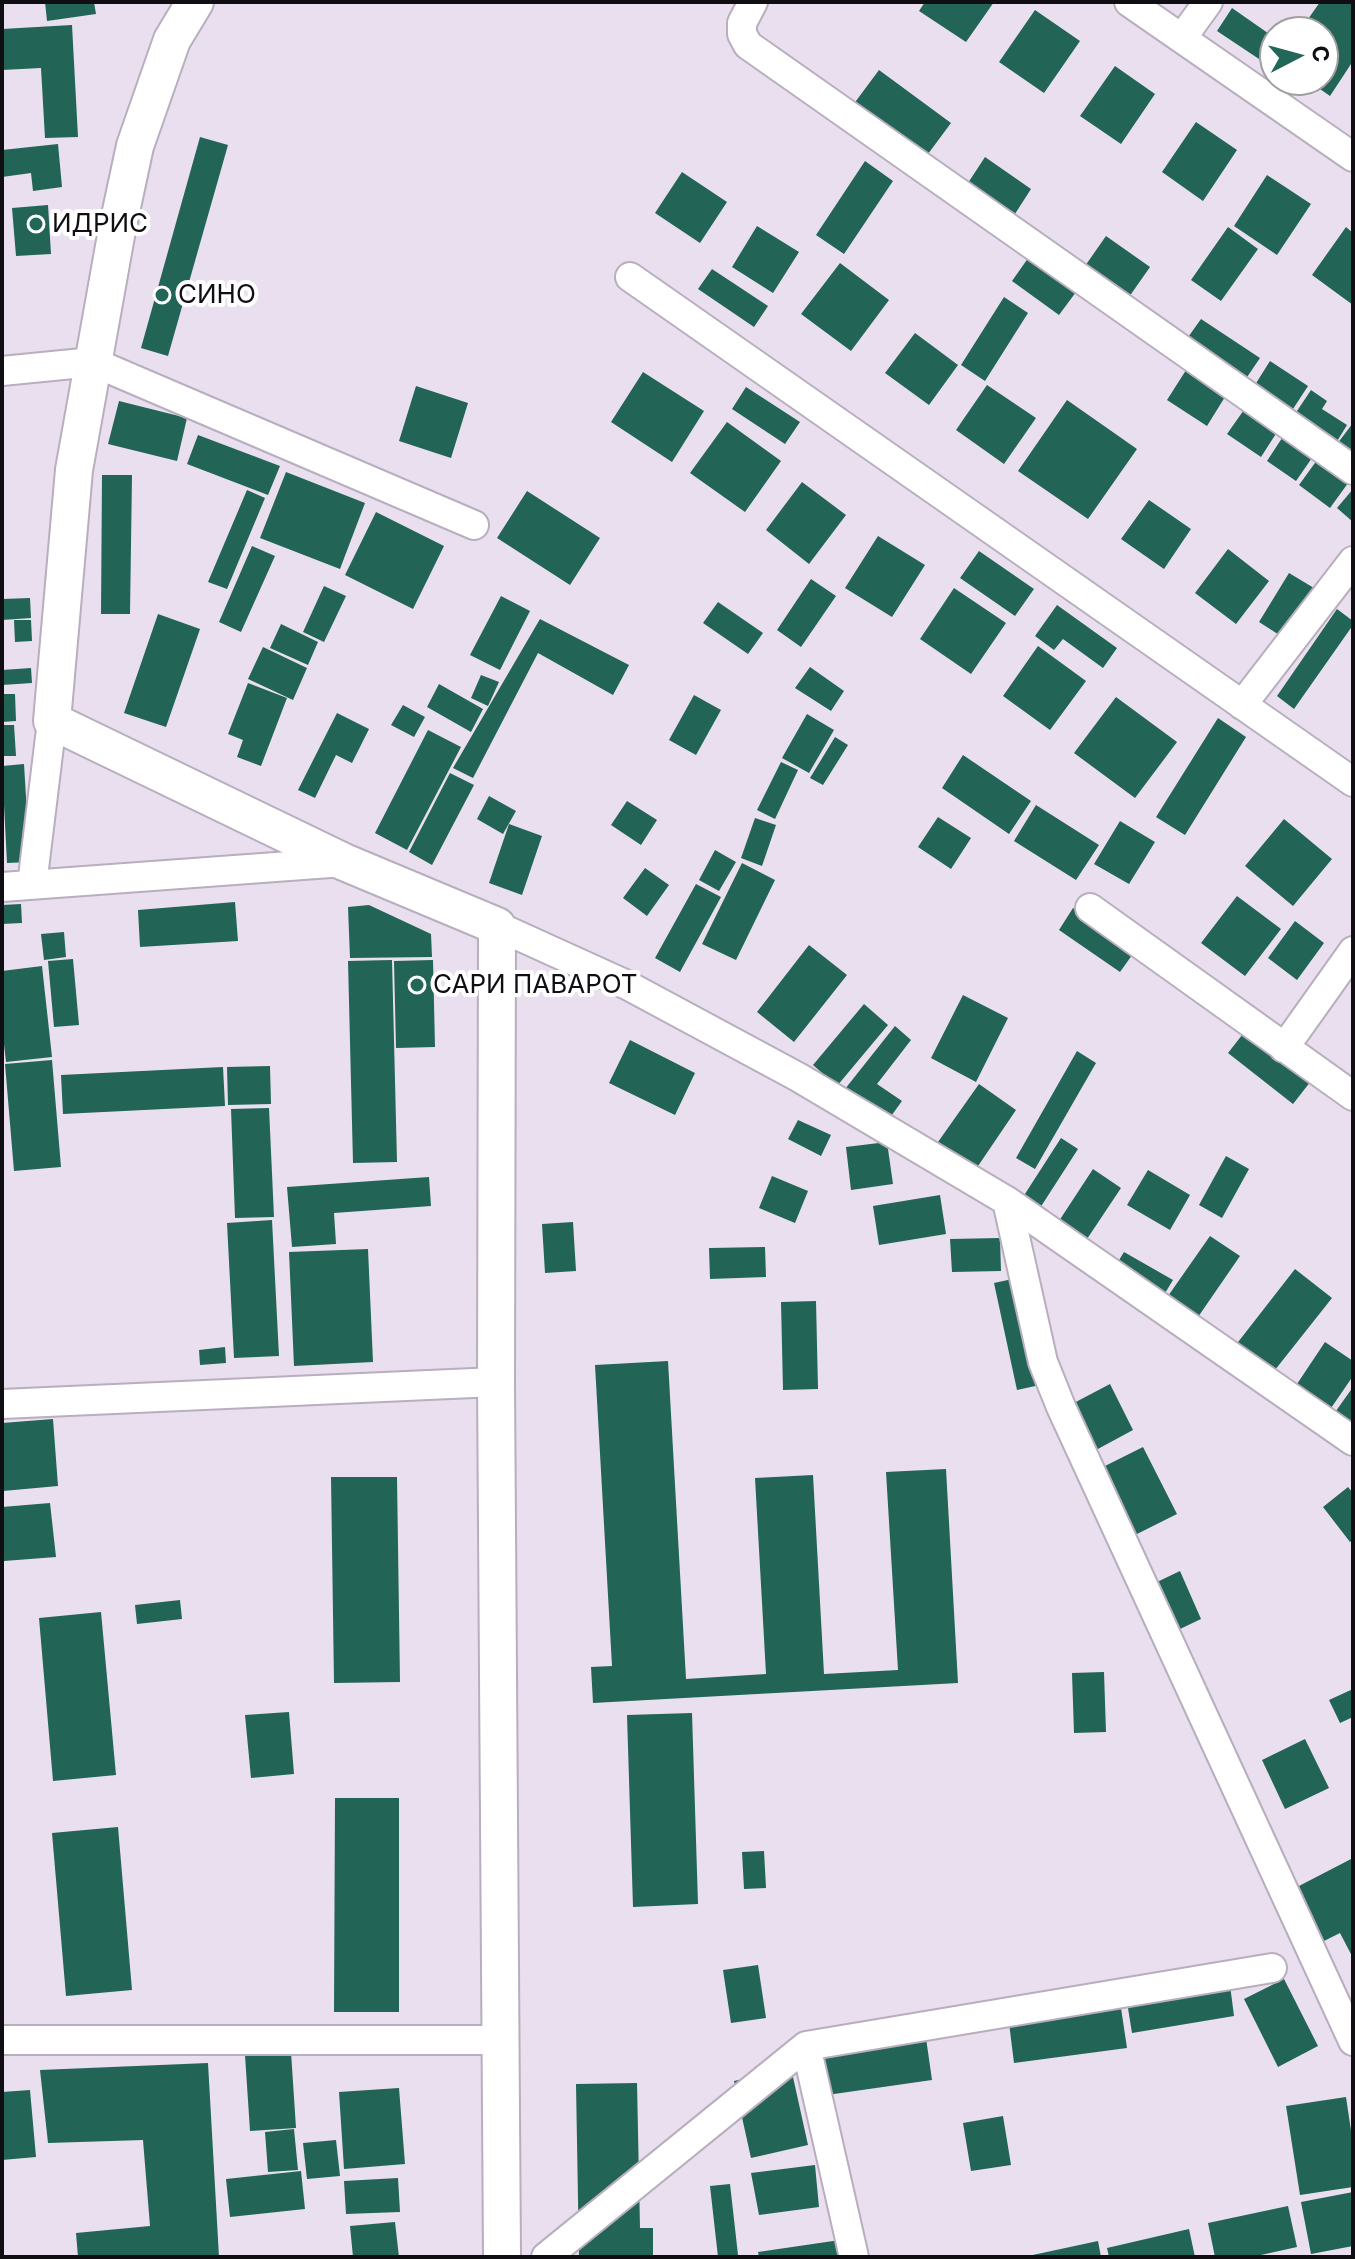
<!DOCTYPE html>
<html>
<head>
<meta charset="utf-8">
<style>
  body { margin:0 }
  #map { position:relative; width:1355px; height:2259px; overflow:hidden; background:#e9dfef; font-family:Inter,sans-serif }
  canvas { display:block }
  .frame { position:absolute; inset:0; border:4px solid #110e13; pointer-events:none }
  .north { position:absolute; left:1259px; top:16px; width:80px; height:80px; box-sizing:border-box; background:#fff; border:2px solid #a09fa1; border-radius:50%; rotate:84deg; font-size:22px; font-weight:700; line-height:32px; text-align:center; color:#110e13 }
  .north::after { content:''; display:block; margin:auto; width:28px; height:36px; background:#236758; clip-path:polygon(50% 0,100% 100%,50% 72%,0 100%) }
</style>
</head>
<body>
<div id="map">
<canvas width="1355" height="2259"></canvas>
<div class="frame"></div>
<div class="north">С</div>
</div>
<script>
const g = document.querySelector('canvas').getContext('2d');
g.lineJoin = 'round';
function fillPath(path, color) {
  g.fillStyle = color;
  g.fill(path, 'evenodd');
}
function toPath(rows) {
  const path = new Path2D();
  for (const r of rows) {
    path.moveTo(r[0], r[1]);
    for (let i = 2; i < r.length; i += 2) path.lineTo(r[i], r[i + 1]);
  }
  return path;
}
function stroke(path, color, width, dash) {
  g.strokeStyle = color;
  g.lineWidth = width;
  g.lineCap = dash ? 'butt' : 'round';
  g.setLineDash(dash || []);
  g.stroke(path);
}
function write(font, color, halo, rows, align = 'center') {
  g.font = font + ' Inter,sans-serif';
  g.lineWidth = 8;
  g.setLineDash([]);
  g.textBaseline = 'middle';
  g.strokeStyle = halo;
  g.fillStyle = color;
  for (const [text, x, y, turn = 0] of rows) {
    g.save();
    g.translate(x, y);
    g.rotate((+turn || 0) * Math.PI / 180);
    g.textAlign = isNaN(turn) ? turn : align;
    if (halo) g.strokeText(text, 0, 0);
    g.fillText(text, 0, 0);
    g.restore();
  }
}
fillPath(toPath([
  [45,2,94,2,96,14,47,21],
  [925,2,994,2,966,42,919,11],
  [1320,2,1353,2,1353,61,1330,96,1307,80,1323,80,1323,32,1299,32],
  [1232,8,1275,38,1262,61,1217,31],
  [1035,10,1080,41,1044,93,999,62],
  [72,25,78,137,45,138,41,68,2,70,2,29],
  [1115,66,1155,94,1121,144,1080,116],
  [879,70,951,123,925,158,853,105],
  [1196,122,1237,150,1203,201,1162,172],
  [200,137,228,145,168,356,141,348],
  [58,144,62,187,33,191,31,173,2,177,2,150],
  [985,157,1031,189,1013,217,966,186],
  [865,161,893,181,844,254,816,235],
  [682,172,727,202,700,243,655,213],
  [1267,175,1311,204,1277,255,1234,226],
  [48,205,51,254,16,256,12,208],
  [757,226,799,252,773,293,732,267],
  [1228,227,1258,249,1221,301,1191,280],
  [1346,227,1353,233,1353,305,1312,275],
  [1106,236,1150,267,1129,297,1085,266],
  [1031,254,1079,288,1059,315,1012,281],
  [840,263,889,300,851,351,801,314],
  [712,269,768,306,754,327,698,289],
  [1004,297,1028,313,985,381,961,365],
  [1201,319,1260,358,1245,380,1186,340],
  [915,333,958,365,929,405,885,373],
  [1270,361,1308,386,1291,412,1253,388],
  [1188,367,1228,392,1207,426,1167,400],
  [643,372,704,411,672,462,611,422],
  [987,385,1036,418,1004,464,956,430],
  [416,386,468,403,451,458,399,441],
  [746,387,800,422,785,444,732,409],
  [1311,390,1327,401,1322,409,1347,425,1336,443,1295,414],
  [1067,400,1137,449,1088,519,1018,471],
  [119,401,187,418,177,461,108,444],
  [1246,407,1279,429,1261,457,1227,434],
  [727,422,781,461,745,512,690,473],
  [1353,423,1353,457,1337,444],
  [198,435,280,466,268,495,187,464],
  [1284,435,1314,455,1296,481,1267,461],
  [1320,456,1351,479,1330,508,1299,485],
  [286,472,365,503,340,569,260,538],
  [102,475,132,475,130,614,101,614],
  [802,482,846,515,809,564,766,530],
  [1353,489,1353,522,1337,508],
  [247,490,265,498,227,589,208,582],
  [527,491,600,538,570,585,497,538],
  [1149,500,1191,529,1164,569,1121,539],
  [376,512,444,546,413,609,345,575],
  [878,536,925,565,892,617,845,588],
  [252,546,275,556,241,632,219,622],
  [1228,549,1269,581,1236,624,1195,593],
  [979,551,1034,589,1015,616,960,578],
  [1289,573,1314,588,1284,638,1259,622],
  [811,579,836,596,801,647,777,630],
  [324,586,346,596,324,642,303,632],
  [954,588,1006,623,971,674,920,639],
  [501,596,530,611,500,670,470,655],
  [30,598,31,618,2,620,2,599],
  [718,602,763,633,748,654,703,623],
  [1057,605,1117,648,1103,668,1063,639,1054,650,1035,636],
  [1337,609,1353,621,1353,625,1294,709,1277,696],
  [158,614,200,629,166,727,124,713],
  [540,619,629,665,613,695,538,653,473,778,453,768],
  [14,620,31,620,32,641,15,642],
  [281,624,318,642,308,665,270,648],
  [1038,646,1086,681,1050,730,1003,696],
  [263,647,307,668,293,700,248,679],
  [810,667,844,691,831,711,795,688],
  [31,668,32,683,2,685,2,670],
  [481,675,499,682,488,706,471,698],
  [248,683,287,698,261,766,237,757,243,740,228,734],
  [439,684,483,709,471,732,427,707],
  [2,694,15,694,16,721,2,722],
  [694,695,721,710,696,755,669,740],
  [1116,697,1177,742,1135,798,1074,753],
  [403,705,425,717,414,737,391,725],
  [337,713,369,729,352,763,336,755,315,798,298,790],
  [807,714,834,730,809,773,782,758],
  [1218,718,1246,737,1185,835,1156,817],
  [2,725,14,725,16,756,2,756],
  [428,730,461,747,407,850,375,833],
  [835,737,848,745,823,785,810,778],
  [963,755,1031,801,1009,834,942,788],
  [781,762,798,770,775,819,757,810],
  [24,764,30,862,7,863,2,766],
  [450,773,474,785,432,865,409,852],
  [489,796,516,811,503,834,477,819],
  [627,801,657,820,641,845,611,825],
  [1036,805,1099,845,1076,880,1014,841],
  [938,817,971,838,951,869,918,847],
  [755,818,776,825,762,866,741,858],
  [1284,819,1332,859,1293,906,1245,866],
  [1120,821,1155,842,1129,884,1094,864],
  [509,824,542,836,522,895,489,883],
  [715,850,736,862,719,891,699,880],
  [742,863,775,880,736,960,702,944],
  [645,868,669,885,647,916,623,898],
  [696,884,721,897,680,972,655,958],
  [1237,896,1281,929,1245,976,1201,943],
  [235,902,238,941,140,947,138,910],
  [21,904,22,923,2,924,2,905],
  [369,905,431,934,432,957,350,958,348,907],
  [1073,908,1135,951,1120,972,1059,930],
  [1295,921,1324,943,1297,980,1268,958],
  [64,932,66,957,44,960,41,934],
  [809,945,847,975,794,1042,757,1012],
  [73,959,79,1025,54,1027,48,961],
  [392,960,397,1162,353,1163,348,961],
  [433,960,435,1047,396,1048,394,961],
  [42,966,52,1057,6,1062,2,1027,2,971],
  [963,995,1008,1018,976,1082,931,1058],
  [864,1004,888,1025,837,1086,813,1065],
  [895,1026,911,1040,877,1084,902,1101,889,1119,845,1089],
  [1246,1030,1311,1081,1293,1104,1228,1053],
  [630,1040,695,1073,675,1115,609,1083],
  [1077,1051,1096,1063,1035,1169,1016,1158],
  [52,1060,61,1167,14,1171,5,1064],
  [270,1066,271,1104,228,1105,227,1067],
  [223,1067,225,1106,63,1114,61,1075],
  [979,1084,1016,1110,976,1169,938,1142],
  [269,1108,274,1217,235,1218,231,1109],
  [798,1120,831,1135,821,1156,788,1139],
  [1061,1138,1078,1149,1040,1208,1023,1197],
  [887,1142,893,1184,851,1190,846,1147],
  [1226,1156,1249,1169,1222,1218,1199,1205],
  [1093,1169,1121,1188,1085,1242,1057,1224],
  [1148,1170,1190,1195,1170,1230,1127,1205],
  [772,1176,808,1191,795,1223,759,1208],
  [429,1177,431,1206,334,1213,336,1244,292,1247,287,1187],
  [940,1195,946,1234,879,1245,873,1206],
  [272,1220,279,1356,234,1358,227,1223],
  [573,1222,576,1271,545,1273,542,1224],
  [1210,1236,1240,1256,1198,1317,1168,1296],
  [1000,1238,1001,1271,952,1272,950,1239],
  [765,1247,766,1277,710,1279,709,1248],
  [368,1249,373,1362,294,1366,289,1252],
  [1124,1252,1173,1280,1162,1298,1113,1270],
  [1295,1269,1332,1298,1271,1375,1235,1346],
  [1017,1278,1040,1385,1017,1390,994,1283],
  [816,1301,818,1389,783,1390,781,1302],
  [1325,1342,1353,1361,1353,1376,1327,1414,1293,1390],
  [225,1347,226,1363,200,1365,199,1350],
  [668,1361,686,1679,766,1674,755,1478,813,1475,824,1674,898,1670,886,1472,946,1469,958,1683,593,1703,591,1667,612,1666,595,1365],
  [1110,1384,1133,1430,1096,1450,1072,1404],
  [1353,1387,1353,1431,1331,1418],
  [53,1419,58,1486,3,1491,2,1423],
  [1143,1447,1177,1514,1133,1536,1099,1469],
  [331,1477,397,1477,400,1682,334,1683],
  [1348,1487,1353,1493,1353,1540,1350,1542,1323,1507],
  [50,1503,56,1557,4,1561,2,1507],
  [1180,1571,1201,1619,1178,1630,1157,1582],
  [180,1600,182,1619,137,1624,135,1605],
  [101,1612,116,1775,53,1781,39,1618],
  [1104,1672,1106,1732,1074,1733,1072,1673],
  [1353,1689,1353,1717,1340,1723,1329,1700],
  [289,1712,294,1774,251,1778,245,1715],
  [692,1713,698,1904,633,1907,627,1715],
  [1305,1739,1329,1788,1285,1809,1262,1760],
  [335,1798,399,1798,399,2012,334,2012],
  [118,1827,132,1990,66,1996,52,1833],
  [764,1851,766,1888,744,1889,742,1852],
  [1353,1858,1353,1958,1340,1933,1324,1941,1297,1887],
  [758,1965,766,2018,731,2023,723,1970],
  [1284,1979,1318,2046,1278,2067,1244,1999],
  [1230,1985,1234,2016,1132,2033,1127,2002],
  [1121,2008,1127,2048,1014,2063,1009,2023],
  [926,2038,932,2080,827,2095,821,2053],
  [291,2052,296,2128,250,2131,245,2055],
  [208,2063,219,2257,78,2257,76,2233,150,2226,143,2140,48,2143,40,2070],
  [791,2068,808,2145,751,2158,734,2081],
  [637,2083,640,2228,653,2228,653,2257,579,2257,576,2084],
  [399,2088,405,2164,344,2169,339,2092],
  [30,2090,36,2157,2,2160,2,2092],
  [1346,2097,1353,2144,1353,2187,1300,2195,1286,2106],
  [1003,2116,1011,2165,971,2171,963,2123],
  [294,2129,298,2170,268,2172,265,2132],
  [336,2140,340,2176,307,2179,303,2143],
  [815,2165,819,2207,759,2215,751,2173],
  [301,2171,305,2209,230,2217,226,2179],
  [398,2178,400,2212,346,2214,344,2181],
  [730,2184,738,2255,718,2257,710,2186],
  [1353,2192,1353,2246,1311,2254,1301,2202],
  [1288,2206,1297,2247,1252,2257,1215,2257,1208,2223],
  [395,2222,399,2257,353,2257,350,2226],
  [1189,2229,1195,2257,1109,2257,1107,2248],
  [840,2240,842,2257,759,2257,758,2252],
  [1098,2241,1101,2257,1028,2257,1028,2256]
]), '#226456');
const minor = toPath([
  [753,2,742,23,742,34,748,45,1353,470],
  [1129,2,1353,157],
  [1182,38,1208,2],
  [630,277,1353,782],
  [2,371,93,362,474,525],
  [1242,705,1353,561],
  [32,885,52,721],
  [2,887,344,862],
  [1090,908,1353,1096],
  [497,926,627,985,798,1077,1007,1201,1353,1441],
  [1284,1048,1353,951],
  [1007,1201,1043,1362,1061,1407,1353,2041],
  [2,1404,496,1382],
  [2,2040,501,2040],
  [806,2046,1272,1968],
  [546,2257,806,2046,854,2257]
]);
const tertiary = toPath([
  [195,2,172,40,135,146,117,230,74,470,52,721,344,862,497,926,496,1382,502,2257]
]);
stroke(minor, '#b8aebe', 32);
stroke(tertiary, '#b8aebe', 40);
stroke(minor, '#fff', 28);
stroke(tertiary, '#fff', 36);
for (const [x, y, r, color] of [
  [36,224,8,"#236758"],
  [162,295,8,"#236758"],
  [417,985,8,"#236758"]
]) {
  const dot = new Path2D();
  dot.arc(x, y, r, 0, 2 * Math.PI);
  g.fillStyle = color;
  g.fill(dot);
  stroke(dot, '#fff', 3);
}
write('26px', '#110e13', '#fff', [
  ["ИДРИС",52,224],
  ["СИНО",178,295],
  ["САРИ ПАВАРОТ",433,985]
], 'left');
</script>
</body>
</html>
